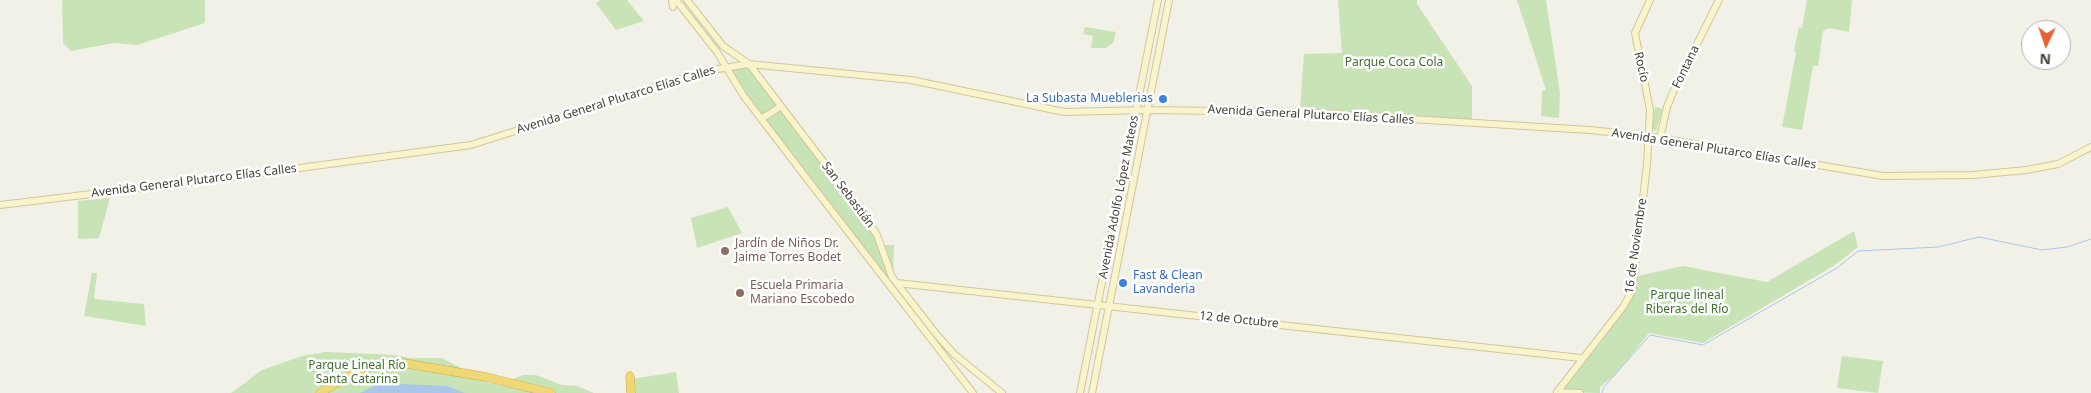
<!DOCTYPE html>
<html>
<head>
<meta charset="utf-8">
<style>
  body { margin:0 }
  #map { position:relative; width:2091px; height:393px; overflow:hidden; background:#f2f1e8; font-family:"Noto Sans",sans-serif }
  canvas { display:block }
  .north { position:absolute; left:2021px; top:20px; width:50px; height:50px; box-sizing:border-box; background:#fff; border:1px solid #b5b3af; border-radius:50%; rotate:183deg; font-size:14px; font-weight:700; line-height:20px; text-align:center; color:#454137 }
  .north::after { content:''; display:block; margin:auto; width:18px; height:22px; background:#e5612d; clip-path:polygon(50% 0,100% 100%,50% 72%,0 100%) }
</style>
</head>
<body>
<div id="map">
<canvas width="2091" height="393"></canvas>
<div class="north">N</div>
</div>
<script>
const g = document.querySelector('canvas').getContext('2d');
g.lineJoin = 'round';
function fillPath(path, color) {
  g.fillStyle = color;
  g.fill(path, 'evenodd');
}
function toPath(rows) {
  const path = new Path2D();
  for (const r of rows) {
    path.moveTo(r[0], r[1]);
    for (let i = 2; i < r.length; i += 2) path.lineTo(r[i], r[i + 1]);
  }
  return path;
}
function stroke(path, color, width, dash) {
  g.strokeStyle = color;
  g.lineWidth = width;
  g.lineCap = dash ? 'butt' : 'round';
  g.setLineDash(dash || []);
  g.stroke(path);
}
function write(font, color, halo, rows, align = 'center') {
  g.font = font + ' "Noto Sans",sans-serif';
  g.lineWidth = 5;
  g.setLineDash([]);
  g.textBaseline = 'middle';
  g.strokeStyle = halo;
  g.fillStyle = color;
  for (const [text, x, y, turn = 0] of rows) {
    g.save();
    g.translate(x, y);
    g.rotate((+turn || 0) * Math.PI / 180);
    g.textAlign = isNaN(turn) ? turn : align;
    if (halo) g.strokeText(text, 0, 0);
    g.fillText(text, 0, 0);
    g.restore();
  }
}
fillPath(toPath([
  [62,0,205,0,205,23,137,45,114,43,71,51,63,43],
  [600,0,627,0,644,21,616,30,596,3],
  [1338,0,1417,0,1417,4,1472,86,1472,121,1300,109,1304,54,1342,53],
  [1517,0,1546,0,1560,93,1559,118,1541,116,1542,91,1546,90],
  [1807,0,1852,0,1849,32,1829,28,1823,31,1818,66,1813,66,1802,130,1782,127,1796,53,1794,51,1799,27,1802,28],
  [1085,27,1116,32,1113,43,1106,48,1091,48,1093,36,1083,34],
  [749,64,868,220,880,245,894,245,893,279,888,282,724,66],
  [1655,107,1663,109,1656,131,1652,129],
  [110,198,99,238,78,239,78,201],
  [728,207,742,233,697,248,691,218],
  [1854,231,1858,247,1835,265,1703,343,1649,333,1617,373,1600,387,1600,393,1557,392,1628,300,1633,277,1683,266,1767,282],
  [92,273,97,273,94,299,144,304,146,326,84,316],
  [326,352,396,355,409,358,442,358,489,383,505,386,511,380,523,375,536,375,562,385,577,386,594,393,231,393,262,370,302,356],
  [1842,356,1883,361,1878,393,1837,388],
  [676,372,679,393,635,393,632,379]
]), '#c8e3b5');
fillPath(toPath([
  [380,383,447,386,465,393,360,393]
]), '#aac7e9');
stroke(toPath([
  [1602,393,1604,387,1650,335,1703,345,1837,268,1858,251,1938,247,1979,237,2042,250,2067,247,2091,239]
]), '#aac7e9', 1);
const secondary = toPath([
  [672,0,673,7],
  [676,0,717,52,743,95,811,184,973,393],
  [687,0,723,46,749,64,861,211,877,235,892,277,937,335,954,354,1002,393],
  [761,119,780,107],
  [1660,138,1667,107,1674,90,1719,0],
  [0,205,225,178,471,145,705,71,749,64,911,80,1064,112,1147,110,1296,112,1590,130,1648,136,1883,176,1973,175,2026,170,2058,164,2091,147],
  [897,283,1581,358],
  [1557,392,1623,307,1632,291,1647,165,1650,110,1635,33,1650,0],
  [1557,392,1580,393],
  [1080,393,1158,0],
  [1092,393,1169,0]
]);
const highway = toPath([
  [630,376,631,393],
  [320,393,358,370,381,364,403,363,486,377,551,393]
]);
stroke(secondary, '#cec79c', 8);
stroke(highway, '#ceae46', 9);
stroke(secondary, '#f9f4cb', 6);
stroke(highway, '#f0d776', 8);
for (const [x, y, r, color] of [
  [1163,99,5,"#3f7fe0"],
  [725,251,5,"#8d6e63"],
  [1123,283,5,"#3f7fe0"],
  [740,293,5,"#8d6e63"]
]) {
  const dot = new Path2D();
  dot.arc(x, y, r, 0, 2 * Math.PI);
  g.fillStyle = color;
  g.fill(dot);
  stroke(dot, '#fff', 2);
}
write('12px', '#407130', '#fff', [
  ["Parque Coca Cola",1394,63],
  ["Parque lineal",1687,296],
  ["Riberas del Río",1687,310],
  ["Parque Lineal Río",357,366],
  ["Santa Catarina",357,380]
]);
write('12px', '#454137', '#fff', [
  ["Rocío",1641,67,77],
  ["Fontana",1686,67,-64],
  ["Avenida General Plutarco Elías Calles",616,100,-17],
  ["Avenida General Plutarco Elías Calles",1311,115,3],
  ["Avenida General Plutarco Elías Calles",1714,149,9],
  ["Avenida General Plutarco Elías Calles",194,181,-7],
  ["San Sebastián",848,195,53],
  ["Avenida Adolfo López Mateos",1119,197,-79],
  ["16 de Noviembre",1636,246,-82],
  ["12 de Octubre",1239,320,6]
]);
write('12px', '#366cbe', '#fff', [
  ["La Subasta Mueblerias",1153,99],
  ["Fast & Clean",1133,276,"left"],
  ["Lavanderia",1133,290,"left"]
], 'right');
write('12px', '#785e54', '#fff', [
  ["Jardín de Niños Dr.",735,244],
  ["Jaime Torres Bodet",735,258],
  ["Escuela Primaria",750,286],
  ["Mariano Escobedo",750,300]
], 'left');
</script>
</body>
</html>
